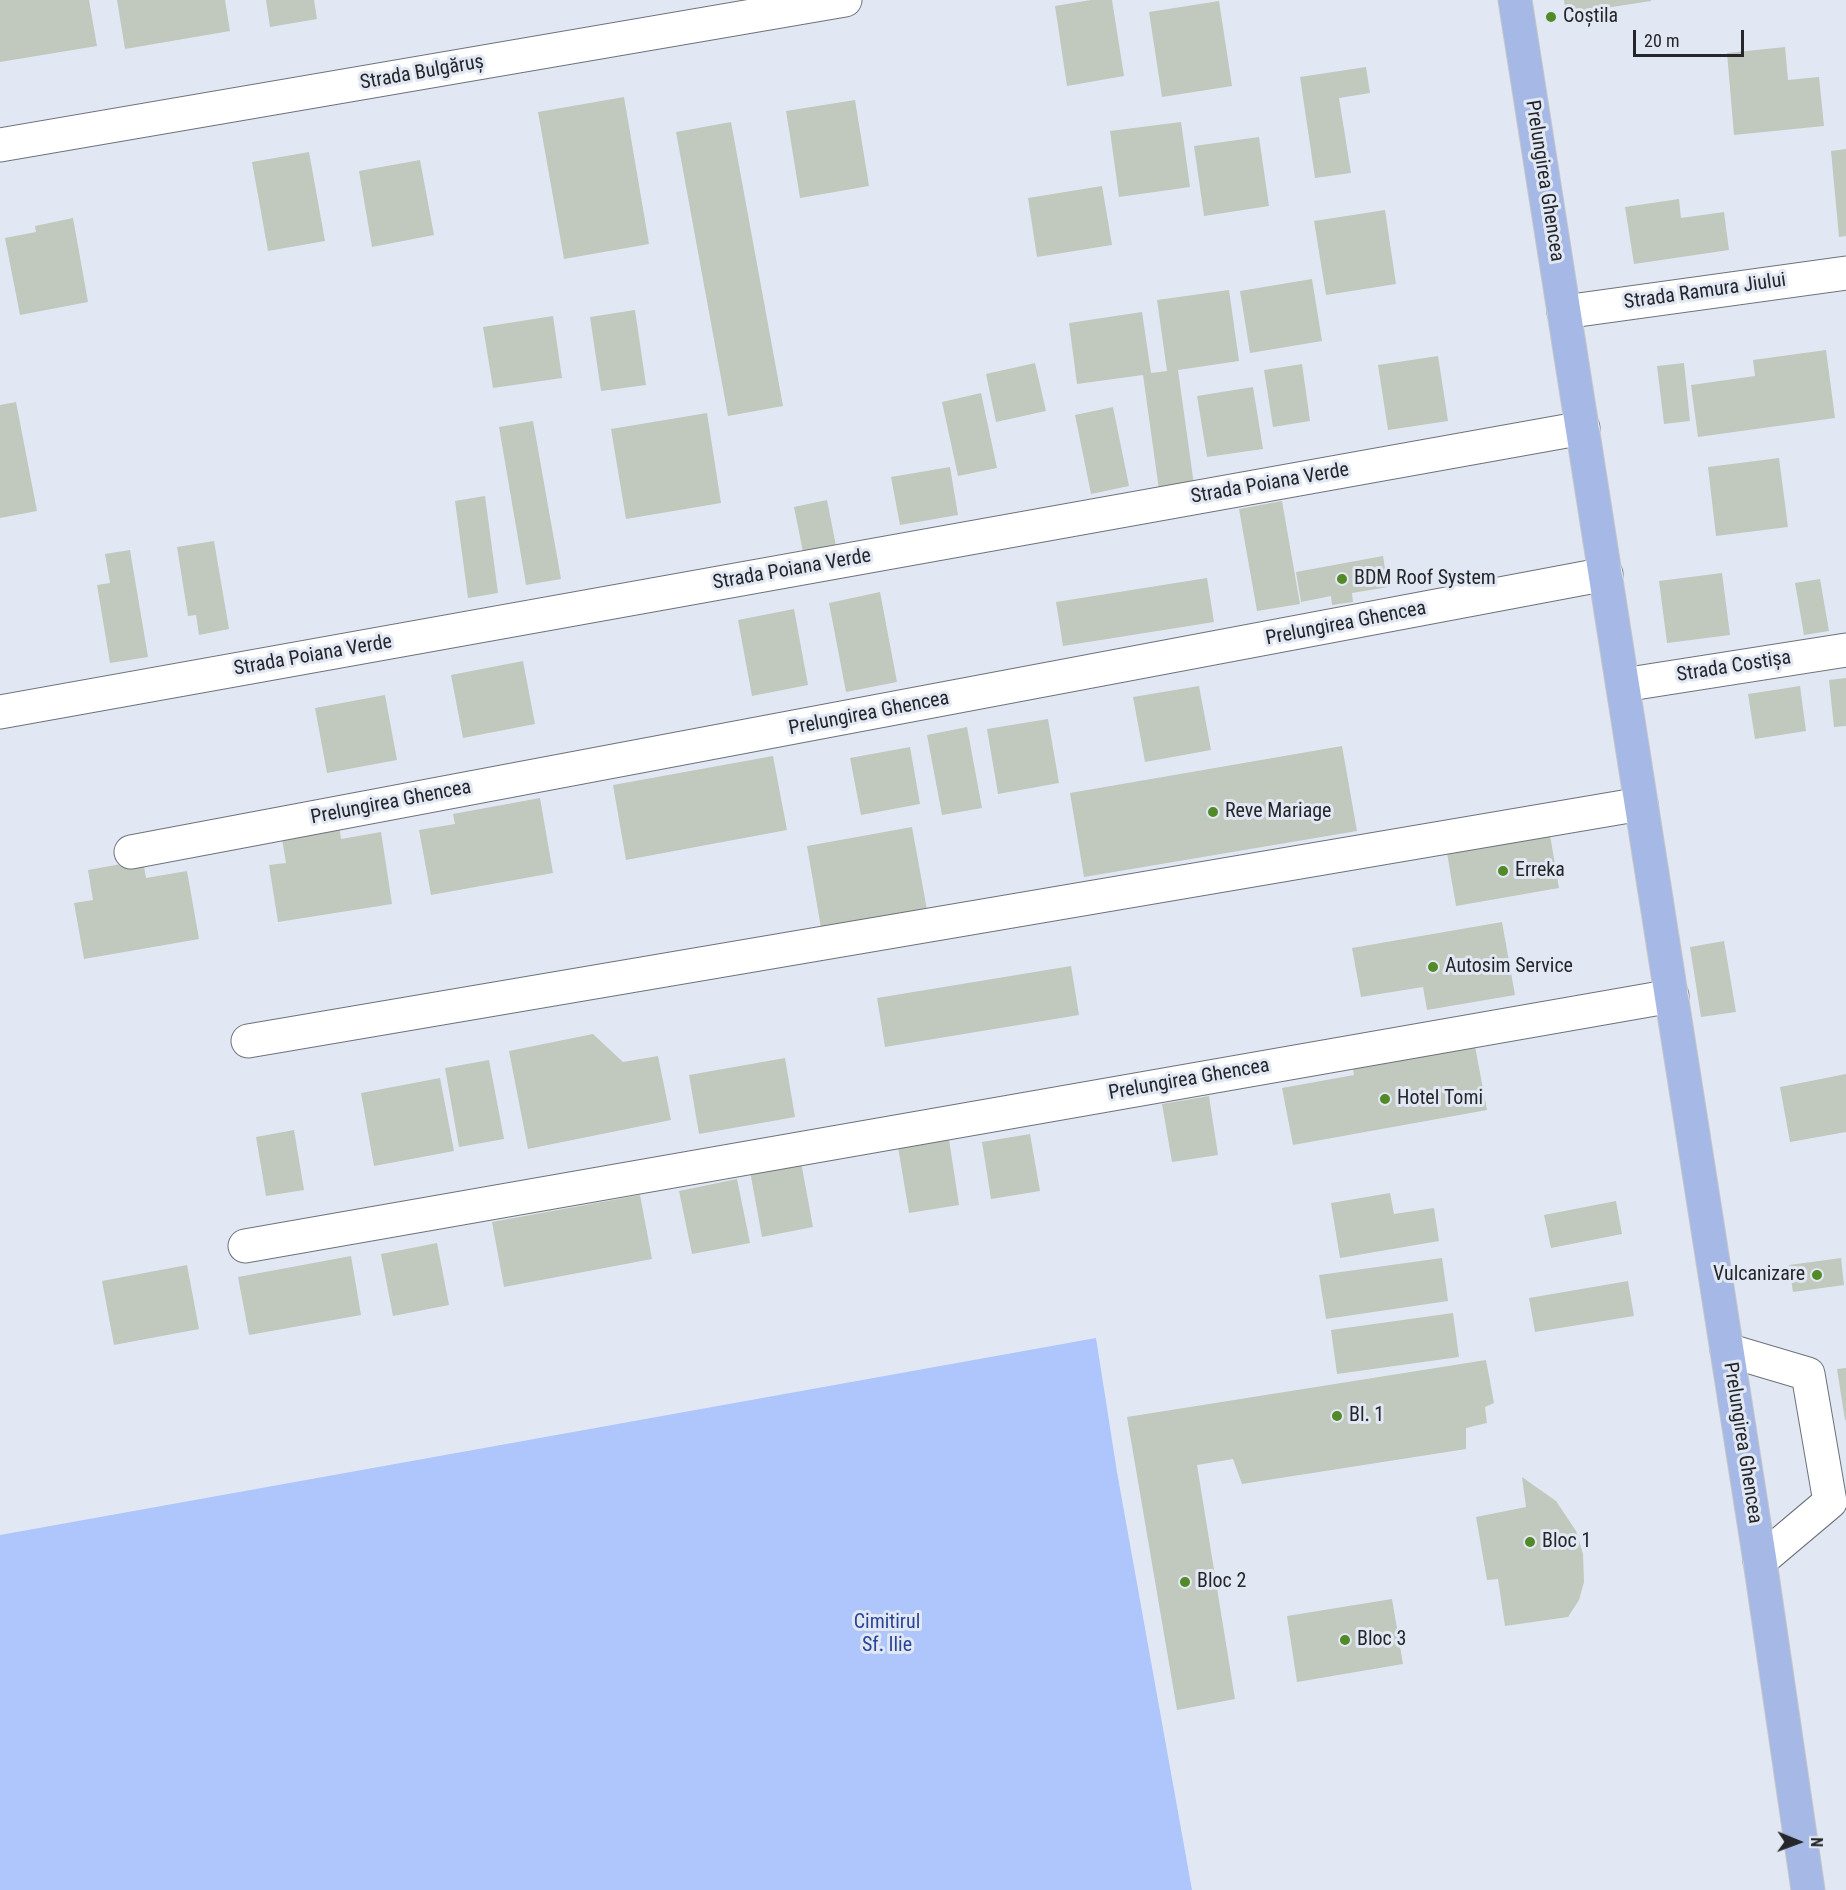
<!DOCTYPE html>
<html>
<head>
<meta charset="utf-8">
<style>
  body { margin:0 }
  #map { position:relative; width:1846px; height:1890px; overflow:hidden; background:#e2e8f3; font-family:"Roboto Condensed",sans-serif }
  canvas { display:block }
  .north { position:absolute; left:1768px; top:1812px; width:60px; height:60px; -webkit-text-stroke:4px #e2e8f3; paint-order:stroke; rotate:91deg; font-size:16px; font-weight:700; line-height:24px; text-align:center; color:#24262a }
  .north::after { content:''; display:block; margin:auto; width:21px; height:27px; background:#24262a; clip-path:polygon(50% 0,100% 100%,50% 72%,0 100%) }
  .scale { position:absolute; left:1633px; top:30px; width:111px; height:27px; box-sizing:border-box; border:3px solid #24262a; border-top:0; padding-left:8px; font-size:18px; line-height:21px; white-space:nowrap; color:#24262a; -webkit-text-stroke:4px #e2e8f3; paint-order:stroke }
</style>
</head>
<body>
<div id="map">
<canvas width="1846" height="1890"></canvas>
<div class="north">N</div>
<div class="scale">20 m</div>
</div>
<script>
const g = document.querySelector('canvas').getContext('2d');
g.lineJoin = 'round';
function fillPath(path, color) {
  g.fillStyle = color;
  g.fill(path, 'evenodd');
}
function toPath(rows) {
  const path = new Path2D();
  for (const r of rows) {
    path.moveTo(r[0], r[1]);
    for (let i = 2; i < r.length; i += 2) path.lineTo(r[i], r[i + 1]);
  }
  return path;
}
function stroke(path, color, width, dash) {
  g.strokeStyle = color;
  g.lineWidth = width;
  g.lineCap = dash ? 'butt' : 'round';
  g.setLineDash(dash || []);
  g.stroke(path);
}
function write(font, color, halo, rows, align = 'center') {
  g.font = font + ' "Roboto Condensed",sans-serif';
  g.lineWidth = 6;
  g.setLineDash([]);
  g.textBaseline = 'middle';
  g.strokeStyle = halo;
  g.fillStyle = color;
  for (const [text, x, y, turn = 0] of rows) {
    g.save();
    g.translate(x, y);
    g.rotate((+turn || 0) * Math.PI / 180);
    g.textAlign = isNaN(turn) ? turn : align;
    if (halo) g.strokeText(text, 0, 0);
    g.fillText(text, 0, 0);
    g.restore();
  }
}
fillPath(toPath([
  [1096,1338,1117,1472,1192,1890,0,1890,0,1535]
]), '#aec6fb');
fillPath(toPath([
  [0,0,89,0,97,46,0,62],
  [117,0,225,0,230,31,125,49],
  [266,0,314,0,317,19,270,27],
  [1091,0,1112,0,1124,76,1067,86,1055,6],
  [1564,0,1651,0,1651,1,1566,14],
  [1219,1,1232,86,1162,97,1149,12],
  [1785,47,1788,80,1819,77,1824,126,1734,135,1727,53],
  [1366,67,1370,93,1339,98,1351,173,1315,178,1300,77],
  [624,97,649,244,564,259,538,112],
  [855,100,869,186,800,198,786,111],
  [731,122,783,406,728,416,676,132],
  [1181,122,1190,187,1119,197,1110,131],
  [1259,137,1269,206,1204,216,1194,146],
  [1846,149,1846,236,1839,237,1831,151],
  [309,152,325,241,268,251,252,162],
  [420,160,434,235,372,247,359,171],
  [1102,186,1112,245,1037,257,1028,198],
  [1679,199,1681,218,1724,212,1729,250,1634,264,1625,207],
  [1385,210,1396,284,1326,295,1314,221],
  [73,218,88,302,20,315,5,238,36,232,35,226],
  [1312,279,1322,341,1250,353,1240,291],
  [1229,290,1239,361,1178,370,1194,485,1159,490,1143,375,1077,384,1069,323,1142,312,1151,373,1167,371,1157,300],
  [635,310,646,385,601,391,590,317],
  [553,316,562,378,493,388,483,327],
  [1826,350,1835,418,1698,437,1691,385,1755,376,1753,360],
  [1438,356,1448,421,1388,430,1378,365],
  [1035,363,1046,411,996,422,986,374],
  [1684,363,1690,421,1664,424,1657,366],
  [1302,364,1310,421,1273,427,1264,370],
  [1253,387,1263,449,1207,457,1197,396],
  [981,393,997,468,958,476,942,402],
  [16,402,37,511,0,518,0,405],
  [1113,407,1129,486,1091,494,1075,415],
  [707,413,721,503,626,519,611,429],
  [533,421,561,579,526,585,499,427],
  [1779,458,1788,527,1716,536,1708,467],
  [950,467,958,515,900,525,891,477],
  [485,496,498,593,468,598,455,501],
  [827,500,836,546,803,552,794,507],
  [1282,501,1300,604,1257,611,1239,509],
  [214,541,229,629,199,635,196,615,188,616,177,547],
  [130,550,148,657,110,663,97,585,110,583,105,554],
  [1383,556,1388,587,1352,593,1353,602,1332,605,1331,596,1301,602,1296,572],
  [1722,573,1730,635,1667,643,1659,581],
  [1207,578,1214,622,1063,646,1056,602],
  [1820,579,1829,631,1804,635,1795,583],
  [880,592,897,682,846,692,829,603],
  [794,609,808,685,752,696,738,620],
  [523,661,535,724,463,738,451,675],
  [1846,678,1846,726,1834,727,1829,680],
  [1199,686,1211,750,1145,762,1133,697],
  [1800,686,1806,731,1755,739,1748,694],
  [385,695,397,760,327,773,315,708],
  [1048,719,1059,783,998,794,987,729],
  [967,727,982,808,942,815,927,735],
  [1342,746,1357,831,1084,877,1070,793],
  [910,747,920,804,861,815,850,758],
  [773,756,787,830,626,860,613,785],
  [540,798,553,873,431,895,419,830,455,824,453,814],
  [339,824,341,839,381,832,392,904,278,922,269,865,286,863,281,833],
  [912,827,927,910,821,928,807,846],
  [1550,835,1559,888,1456,906,1447,853],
  [143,860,146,878,187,871,199,939,84,959,74,903,93,900,88,870],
  [1502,922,1515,995,1427,1010,1423,987,1361,997,1352,948],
  [1724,941,1736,1012,1701,1017,1690,947],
  [1071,966,1079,1015,885,1047,877,998],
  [593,1034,623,1062,658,1056,671,1120,528,1149,509,1051],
  [1474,1041,1487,1110,1293,1145,1282,1088,1354,1075,1352,1063],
  [785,1058,795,1117,699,1134,689,1075],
  [489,1060,504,1139,459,1147,445,1068],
  [1846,1074,1846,1132,1790,1142,1780,1087],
  [440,1078,454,1151,374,1166,361,1093],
  [1209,1096,1218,1155,1172,1162,1162,1104],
  [294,1130,304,1190,266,1196,256,1137],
  [948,1133,959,1205,909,1213,897,1141],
  [1030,1134,1040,1191,991,1199,982,1142],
  [801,1162,813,1227,762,1237,750,1171],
  [737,1179,750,1243,692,1254,679,1191],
  [1390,1193,1394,1214,1434,1208,1439,1241,1340,1258,1331,1203],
  [640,1195,652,1259,504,1287,492,1222],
  [1616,1201,1622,1234,1551,1248,1544,1215],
  [437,1243,449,1305,393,1316,381,1254],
  [351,1256,361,1315,249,1335,238,1277],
  [1442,1258,1448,1301,1326,1319,1319,1275],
  [1841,1258,1844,1285,1793,1292,1789,1265],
  [187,1265,199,1329,114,1345,102,1281],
  [1628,1281,1634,1316,1535,1332,1529,1298],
  [1453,1313,1459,1357,1337,1374,1331,1330],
  [1486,1360,1494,1403,1485,1407,1487,1423,1466,1428,1466,1449,1242,1484,1233,1459,1197,1465,1235,1699,1177,1710,1127,1417],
  [1846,1368,1846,1420,1845,1420,1837,1369],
  [1522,1477,1556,1501,1576,1531,1583,1554,1584,1582,1579,1600,1568,1617,1505,1626,1498,1579,1487,1580,1476,1517,1526,1507],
  [1392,1599,1403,1664,1297,1682,1287,1616]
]), '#c1c8bd');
const minor = toPath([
  [0,145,845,0],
  [1564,312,1846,273],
  [1623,685,1846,650],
  [0,712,1583,428],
  [131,852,1606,574],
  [248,1041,1641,804],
  [245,1246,1672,996],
  [1727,1350,1808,1374,1830,1502,1760,1561]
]);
const major = toPath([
  [1515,0,1760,1561,1808,1890]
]);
stroke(minor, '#6d727b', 35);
stroke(major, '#c6c7c8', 35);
stroke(minor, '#fff', 33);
stroke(major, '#a6b8e5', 33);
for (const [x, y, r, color] of [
  [1551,17,6,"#518a26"],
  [1342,579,6,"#518a26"],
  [1213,812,6,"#518a26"],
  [1503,871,6,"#518a26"],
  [1433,967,6,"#518a26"],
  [1385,1099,6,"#518a26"],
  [1817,1275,6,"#518a26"],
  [1337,1416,6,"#518a26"],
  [1530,1542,6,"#518a26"],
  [1185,1582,6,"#518a26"],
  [1345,1640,6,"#518a26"]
]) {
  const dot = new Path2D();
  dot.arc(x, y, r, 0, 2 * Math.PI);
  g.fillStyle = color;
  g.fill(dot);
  stroke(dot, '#e2e8f3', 2);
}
write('20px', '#24262a', '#e2e8f3', [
  ["Coștila",1563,17],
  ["BDM Roof System",1354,579],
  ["Reve Mariage",1225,812],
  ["Erreka",1515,871],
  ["Autosim Service",1445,967],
  ["Hotel Tomi",1397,1099],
  ["Vulcanizare",1805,1275,"right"],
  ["Bl. 1",1349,1416],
  ["Bloc 1",1542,1542],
  ["Bloc 2",1197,1582],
  ["Bloc 3",1357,1640]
], 'left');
write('20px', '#24262a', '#e2e8f3', [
  ["Strada Bulgăruș",422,73,-10],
  ["Prelungirea Ghencea",1544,181,81],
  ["Strada Ramura Jiului",1705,292,-8],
  ["Strada Poiana Verde",1270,484,-10],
  ["Strada Poiana Verde",792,570,-10],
  ["Prelungirea Ghencea",1346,624,-11],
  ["Strada Poiana Verde",313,656,-10],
  ["Strada Costișa",1734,667,-9],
  ["Prelungirea Ghencea",869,714,-11],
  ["Prelungirea Ghencea",391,803,-11],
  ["Prelungirea Ghencea",1189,1080,-10],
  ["Prelungirea Ghencea",1742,1443,81]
]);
write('20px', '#284599', '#e2e8f3', [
  ["Cimitirul",887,1623],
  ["Sf. Ilie",887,1646]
]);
</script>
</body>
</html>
